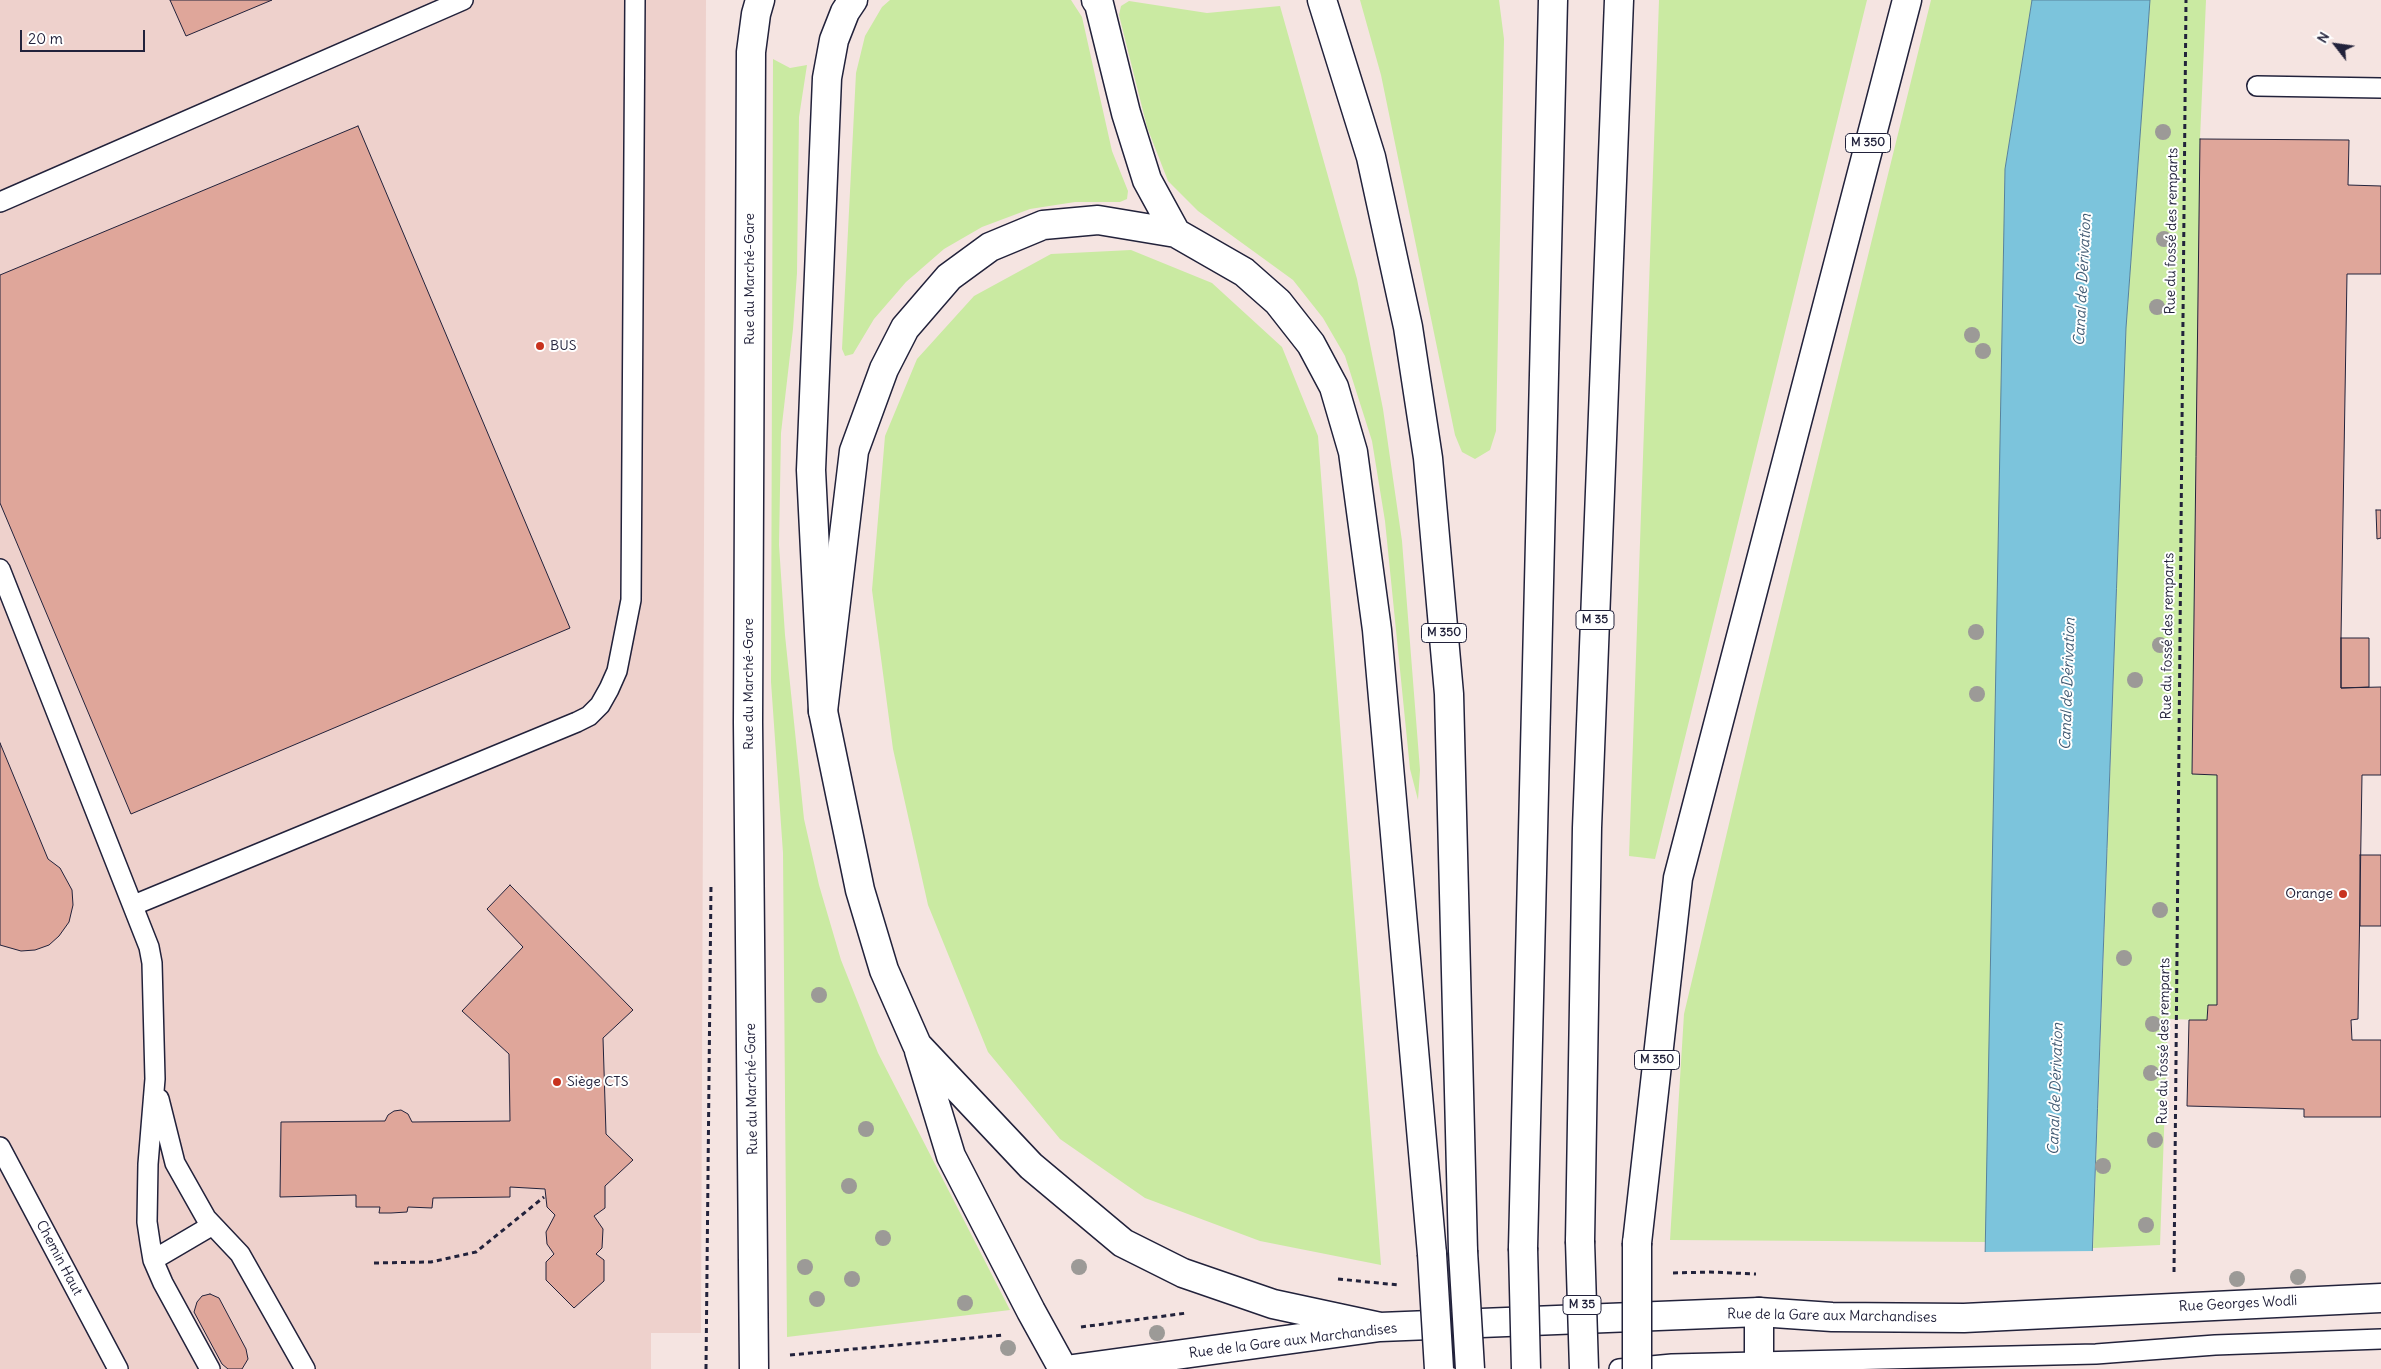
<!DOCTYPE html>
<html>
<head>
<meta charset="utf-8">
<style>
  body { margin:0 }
  #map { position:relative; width:2381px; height:1369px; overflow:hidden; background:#f5e4e1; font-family:Delius,sans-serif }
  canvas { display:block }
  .north { position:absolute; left:2311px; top:20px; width:50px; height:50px; -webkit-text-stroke:4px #fff; paint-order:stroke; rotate:300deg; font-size:14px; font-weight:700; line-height:20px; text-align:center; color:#22223b }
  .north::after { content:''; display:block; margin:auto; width:18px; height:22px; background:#22223b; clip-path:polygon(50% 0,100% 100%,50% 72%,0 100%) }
  .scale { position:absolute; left:20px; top:30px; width:125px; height:22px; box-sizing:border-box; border:2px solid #22223b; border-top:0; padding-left:6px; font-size:15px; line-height:18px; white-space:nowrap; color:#22223b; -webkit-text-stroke:4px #fff; paint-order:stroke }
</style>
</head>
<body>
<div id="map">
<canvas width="2381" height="1369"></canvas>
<div class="north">N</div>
<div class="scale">20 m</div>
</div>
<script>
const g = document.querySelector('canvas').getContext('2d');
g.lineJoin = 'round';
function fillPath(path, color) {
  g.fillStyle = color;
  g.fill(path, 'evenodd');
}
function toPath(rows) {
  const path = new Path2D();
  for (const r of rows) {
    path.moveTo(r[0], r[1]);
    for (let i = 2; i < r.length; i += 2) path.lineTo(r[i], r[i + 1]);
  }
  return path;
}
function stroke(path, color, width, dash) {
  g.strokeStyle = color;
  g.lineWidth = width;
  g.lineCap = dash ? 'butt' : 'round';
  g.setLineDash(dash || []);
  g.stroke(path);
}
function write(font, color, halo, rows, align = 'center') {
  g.font = font + ' Delius,sans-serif';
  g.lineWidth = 4;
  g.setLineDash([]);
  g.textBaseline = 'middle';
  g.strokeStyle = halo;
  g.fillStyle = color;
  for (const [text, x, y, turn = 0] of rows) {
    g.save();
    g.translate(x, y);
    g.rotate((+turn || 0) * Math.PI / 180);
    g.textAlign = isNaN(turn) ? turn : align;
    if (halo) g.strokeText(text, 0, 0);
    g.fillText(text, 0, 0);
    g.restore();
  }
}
fillPath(toPath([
  [0,0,706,0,701,1333,651,1333,651,1369,0,1369]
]), '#eed1cc');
fillPath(toPath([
  [890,0,1071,0,1082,17,1112,151,1128,191,1127,199,1120,202,1075,202,1030,209,982,227,944,249,906,282,874,319,853,354,845,356,842,349,856,73,865,36,882,7],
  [1360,0,1499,0,1504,39,1496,431,1490,450,1475,459,1462,452,1455,435,1381,75],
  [1659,0,1867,0,1655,859,1629,856],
  [1931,0,2032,0,2005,169,1986,1242,1670,1240,1684,1014,1755,714],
  [2150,0,2206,0,2200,139,2192,773,2217,775,2217,1005,2208,1006,2207,1020,2168,1019,2160,1245,2093,1248,2126,328],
  [1129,1,1207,13,1280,6,1357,279,1383,409,1402,541,1420,770,1418,800,1410,769,1385,521,1372,441,1345,356,1323,318,1293,280,1198,211,1168,181,1147,127,1119,15,1121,6],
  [773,59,790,68,807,65,799,117,797,273,793,329,781,433,779,545,785,635,804,819,819,885,841,960,878,1053,1010,1310,787,1337,783,853,771,682],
  [1131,250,1212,283,1282,347,1318,436,1381,1265,1260,1241,1145,1198,1060,1139,988,1052,928,905,893,749,872,590,885,436,917,359,974,296,1051,254]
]), '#caeaa2');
const water = toPath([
  [2032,0,2150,0,2126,328,2088,1369,1983,1369,2005,169,2032,0]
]);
fillPath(water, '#7cc4dc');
stroke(water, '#58839c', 1);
fillPath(toPath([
  [2095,1251,2091,1369,1980,1369,1983,1252]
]), '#f5e4e1');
const building = toPath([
  [170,0,272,0,186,36,170,0],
  [358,126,570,628,131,814,0,503,0,275,358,126],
  [2200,139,2349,140,2348,185,2381,186,2381,274,2347,274,2341,638,2341,688,2381,687,2381,775,2362,775,2358,1019,2351,1020,2352,1040,2381,1040,2381,1117,2304,1117,2304,1109,2187,1106,2189,1020,2207,1020,2208,1005,2217,1005,2217,775,2192,774,2200,139],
  [2376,510,2381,510,2381,538,2377,539,2376,510],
  [2341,638,2369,638,2369,687,2341,688,2341,638],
  [0,743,48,859,60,868,72,890,73,905,69,922,59,936,49,945,35,950,21,951,0,945,0,743],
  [2360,855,2381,855,2381,926,2360,926,2360,855],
  [510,885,633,1010,603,1038,606,1134,633,1160,605,1186,605,1208,594,1216,603,1229,602,1248,596,1254,604,1260,604,1281,574,1308,546,1280,546,1262,554,1254,547,1244,546,1232,555,1215,547,1207,545,1189,510,1187,510,1197,433,1198,432,1208,408,1207,407,1212,391,1213,379,1213,380,1207,356,1207,356,1195,280,1197,281,1122,385,1121,388,1115,394,1111,401,1110,408,1114,412,1122,510,1121,509,1054,462,1011,523,947,487,909,510,885],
  [210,1294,219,1298,246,1349,248,1359,242,1369,228,1369,222,1364,194,1312,197,1302,202,1296,210,1294]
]);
fillPath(building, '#dfa69a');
stroke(building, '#22223b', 1);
const lane = toPath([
  [2257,86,2381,88],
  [0,202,463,0],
  [0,569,149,947,152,963,155,1079,148,1164,147,1222,150,1242,153,1260,163,1283,210,1369],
  [134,905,577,722,589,716,600,705,609,689,617,671,631,600,635,0],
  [159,1099,175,1163,206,1218,240,1254,305,1369],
  [0,1147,118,1369],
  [153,1260,211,1226],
  [1619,1369,1672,1364,2096,1354,2215,1345,2381,1339]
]);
const secondary = toPath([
  [853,0,845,12,834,40,827,78,811,470,823,711,860,890,884,970,917,1045,1031,1166,1123,1243,1183,1273,1273,1304,1380,1327],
  [919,1051,951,1156,1031,1311,1063,1369],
  [754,1369,748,722,751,52,756,14,760,0],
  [1073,1369,1380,1327,1759,1312,1832,1317,1964,1318,2381,1298]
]);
const highway = toPath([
  [1096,0,1099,4,1126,113,1147,180,1176,233],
  [1322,0,1371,157,1408,327,1428,458,1449,694,1463,1251],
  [823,711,854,451,884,369,905,328,949,277,990,247,1043,225,1098,220,1176,233,1244,272,1278,302,1311,344,1334,387,1353,452,1377,630,1432,1254],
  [1580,1241,1587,828,1619,0],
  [1637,1243,1678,878,1907,0],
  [1523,1248,1553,0],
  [1759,1369,1759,1312]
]);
stroke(lane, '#22223b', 22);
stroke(secondary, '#22223b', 31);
stroke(highway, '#22223b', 31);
stroke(toPath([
  [374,1263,431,1262,476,1252,544,1197],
  [2174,1272,2186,0],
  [1673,1273,1710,1272,1756,1274],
  [1338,1279,1399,1285],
  [1081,1327,1187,1313],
  [790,1355,1003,1335],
  [706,1369,711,885]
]), '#22223b', 3, [5, 4]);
stroke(lane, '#fff', 19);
stroke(secondary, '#fff', 28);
stroke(highway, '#fff', 28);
const highwayBridge = toPath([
  [1580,1241,1584,1369],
  [1637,1243,1637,1369],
  [1523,1248,1526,1369],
  [1463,1251,1470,1369],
  [1432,1254,1439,1369]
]);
stroke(highwayBridge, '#22223b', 31, []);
stroke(highwayBridge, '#fff', 28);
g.fillStyle = '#9c9a97';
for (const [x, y] of [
  [2163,132],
  [2164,239],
  [2157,307],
  [1972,335],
  [1983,351],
  [1976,632],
  [2160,645],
  [2135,680],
  [1977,694],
  [2160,910],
  [2124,958],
  [819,995],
  [2153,1024],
  [2151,1073],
  [866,1129],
  [2155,1140],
  [2103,1166],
  [849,1186],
  [2146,1225],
  [883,1238],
  [805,1267],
  [1079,1267],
  [2298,1277],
  [852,1279],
  [2237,1279],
  [817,1299],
  [965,1303],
  [1157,1333],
  [1008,1348]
]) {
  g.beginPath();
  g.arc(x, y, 8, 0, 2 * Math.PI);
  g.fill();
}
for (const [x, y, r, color] of [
  [540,346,5,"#c8321e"],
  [2343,894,5,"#c8321e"],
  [557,1082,5,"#c8321e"]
]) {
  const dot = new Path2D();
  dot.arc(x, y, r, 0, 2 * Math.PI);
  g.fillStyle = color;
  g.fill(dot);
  stroke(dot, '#fff', 2);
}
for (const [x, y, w] of [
  [1868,143,45],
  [1595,620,38],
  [1444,633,45],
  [1657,1060,45],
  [1582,1305,38]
]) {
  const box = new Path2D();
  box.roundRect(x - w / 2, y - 9.5, w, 19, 4);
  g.fillStyle = '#fff';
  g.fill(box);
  stroke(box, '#22223b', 1);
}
write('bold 12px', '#22223b', null, [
  ["M 350",1868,143],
  ["M 35",1595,620],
  ["M 350",1444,633],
  ["M 350",1657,1060],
  ["M 35",1582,1305]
]);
write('14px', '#22223b', '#fff', [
  ["Rue du fossé des remparts",2172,231,-89],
  ["Rue du Marché-Gare",750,279,-90],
  ["Rue du fossé des remparts",2168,636,-89],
  ["Rue du Marché-Gare",749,684,-90],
  ["Rue du fossé des remparts",2164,1041,-89],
  ["Rue du Marché-Gare",752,1089,-91],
  ["Chemin Haut",59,1258,62],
  ["Rue Georges Wodli",2238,1304,-3],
  ["Rue de la Gare aux Marchandises",1832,1316,1],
  ["Rue de la Gare aux Marchandises",1293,1341,-7]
]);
write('14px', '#22223b', '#fff', [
  ["BUS",550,346],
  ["Orange",2333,894,"right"],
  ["Siège CTS",567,1082]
], 'left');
write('italic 15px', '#425b73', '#fff', [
  ["Canal de Dérivation",2083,280,-87],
  ["Canal de Dérivation",2068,684,-88],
  ["Canal de Dérivation",2056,1089,-88]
]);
</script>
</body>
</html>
